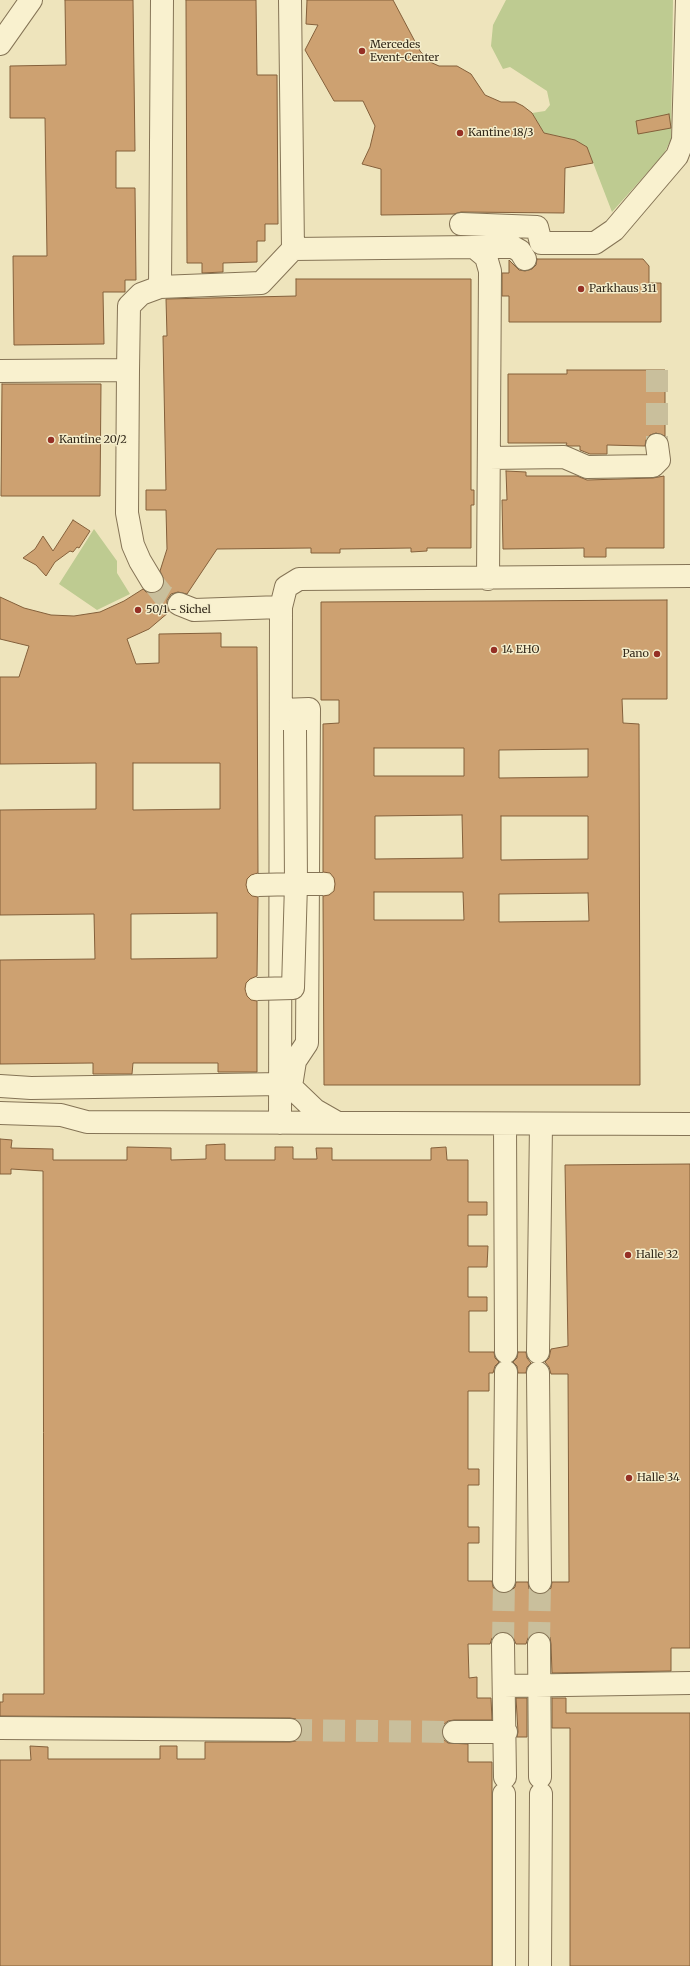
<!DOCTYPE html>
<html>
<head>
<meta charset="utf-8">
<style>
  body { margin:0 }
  canvas { display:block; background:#eee4bc }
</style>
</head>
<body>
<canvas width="690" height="1966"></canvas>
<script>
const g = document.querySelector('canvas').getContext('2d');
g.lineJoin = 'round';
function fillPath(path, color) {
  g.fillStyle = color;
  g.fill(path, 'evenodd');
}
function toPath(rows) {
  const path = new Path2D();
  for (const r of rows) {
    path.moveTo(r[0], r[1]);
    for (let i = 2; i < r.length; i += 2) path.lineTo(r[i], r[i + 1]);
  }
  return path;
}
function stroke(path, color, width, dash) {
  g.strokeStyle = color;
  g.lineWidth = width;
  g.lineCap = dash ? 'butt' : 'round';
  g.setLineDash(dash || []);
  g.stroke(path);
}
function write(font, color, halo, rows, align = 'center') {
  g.font = font + ' Merriweather,serif';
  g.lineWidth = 3;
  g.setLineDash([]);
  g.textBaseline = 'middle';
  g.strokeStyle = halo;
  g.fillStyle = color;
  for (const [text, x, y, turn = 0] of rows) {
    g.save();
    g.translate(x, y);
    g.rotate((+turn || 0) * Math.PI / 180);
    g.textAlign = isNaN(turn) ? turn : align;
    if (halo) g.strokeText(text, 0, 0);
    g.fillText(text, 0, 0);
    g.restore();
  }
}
fillPath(toPath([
  [506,0,673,0,671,139,664,154,612,212,587,147,575,140,544,133,532,113,545,111,550,105,547,91,510,67,503,69,491,46,493,25],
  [94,529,117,561,117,573,130,594,97,610,59,584]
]), '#becb91');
const building = toPath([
  [65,0,133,0,135,151,116,151,116,188,135,188,136,280,125,280,125,292,103,292,104,344,14,345,13,256,47,256,45,118,10,118,10,66,66,65,65,0],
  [186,0,256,0,257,75,277,75,278,224,265,224,265,241,257,241,257,262,223,263,223,272,202,273,202,263,187,263,186,0],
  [307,0,393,0,420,51,430,62,439,66,457,66,471,74,485,95,501,102,515,102,523,106,532,113,544,133,575,140,587,147,593,163,565,168,564,213,461,212,454,214,381,215,381,169,362,164,370,147,375,126,363,101,334,101,305,50,318,25,306,24,307,0],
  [669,114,671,128,638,134,636,121,669,114],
  [537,259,643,259,649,266,649,283,661,283,661,322,509,322,509,296,502,296,502,273,509,273,509,260,519,270,525,271,532,269,536,265,537,259],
  [296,279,471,279,471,490,474,490,474,505,471,505,471,548,427,548,427,551,411,552,411,548,340,549,340,553,311,553,311,548,217,549,187,594,178,592,171,594,167,600,167,605,169,612,149,629,127,639,136,664,159,663,159,634,221,633,221,647,257,647,258,873,251,875,247,879,246,885,248,892,252,896,258,897,257,976,250,979,246,983,245,989,247,996,251,1000,257,1001,257,1072,218,1072,218,1063,133,1063,132,1074,93,1074,93,1063,0,1064,0,960,95,959,94,914,0,915,0,810,96,809,96,763,0,764,0,677,19,677,29,646,0,639,0,597,24,608,51,615,74,616,100,612,124,601,143,589,146,592,153,593,159,591,163,587,164,580,160,571,167,549,166,510,146,510,146,490,166,490,163,336,167,336,166,299,296,296,296,279],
  [133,763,220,763,220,809,133,810,133,763],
  [217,913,217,958,131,959,131,914,217,913],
  [567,370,665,370,665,436,656,433,650,435,646,440,645,446,607,445,607,454,590,454,580,450,580,446,569,446,566,445,567,443,508,443,508,374,567,374,567,370],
  [2,384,101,384,100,496,1,496,2,384],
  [506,471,526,472,526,476,577,476,587,480,653,478,664,476,664,548,606,548,606,557,584,557,584,548,503,549,502,500,507,500,506,471],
  [73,520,90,531,79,548,77,547,73,552,70,551,55,562,46,576,36,565,23,558,35,549,43,536,53,551,73,520],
  [667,600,667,699,622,699,623,723,639,724,640,1085,324,1085,323,896,329,895,334,891,335,884,334,878,330,873,323,872,323,724,339,723,339,700,321,700,321,602,667,600],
  [374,748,464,748,464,776,374,776,374,748],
  [588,749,588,777,499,778,499,750,588,749],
  [462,815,463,858,375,859,375,816,462,815],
  [501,816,588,816,588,859,501,860,501,816],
  [374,892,463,892,464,920,374,920,374,892],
  [588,893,589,921,499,922,499,894,588,893],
  [0,1139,12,1140,11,1148,53,1149,53,1160,127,1160,127,1147,171,1148,171,1160,206,1159,206,1145,225,1144,225,1160,275,1160,275,1147,293,1147,293,1159,317,1159,316,1148,332,1148,332,1160,431,1160,431,1148,446,1147,447,1160,468,1160,468,1202,487,1202,487,1215,468,1215,468,1246,488,1246,487,1267,468,1267,468,1297,487,1297,487,1311,469,1311,469,1352,494,1352,495,1358,499,1362,495,1366,493,1373,489,1373,489,1391,468,1391,468,1469,479,1469,479,1485,468,1485,468,1527,479,1527,479,1543,468,1543,468,1581,492,1581,493,1587,497,1592,503,1593,510,1592,515,1587,516,1582,528,1582,529,1589,534,1593,540,1594,547,1593,551,1588,552,1582,569,1582,568,1374,551,1374,549,1367,545,1362,549,1358,551,1349,568,1346,565,1165,690,1164,690,1648,671,1648,671,1671,552,1673,551,1644,550,1637,545,1633,539,1632,532,1633,528,1638,526,1644,516,1644,513,1637,509,1633,503,1632,496,1634,492,1638,490,1644,468,1644,469,1678,477,1677,477,1698,491,1698,492,1720,454,1720,448,1721,443,1725,442,1732,443,1739,448,1743,468,1744,468,1762,492,1762,492,1966,0,1966,0,1760,31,1760,30,1746,48,1747,48,1759,160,1759,160,1746,177,1746,177,1759,205,1759,205,1742,290,1742,296,1741,301,1737,302,1730,301,1724,296,1719,290,1718,0,1716,0,1702,3,1702,3,1694,44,1694,43,1171,11,1169,11,1174,0,1174,0,1139],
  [518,1352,526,1352,527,1358,531,1363,527,1367,526,1373,518,1373,517,1366,513,1362,517,1358,518,1352],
  [516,1698,527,1698,527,1737,517,1737,518,1732,516,1698],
  [552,1698,566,1698,566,1713,690,1713,690,1966,570,1966,570,1728,552,1728,552,1698]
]);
fillPath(building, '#cda171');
stroke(building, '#84603b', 1);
stroke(toPath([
  [657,370,657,445],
  [152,581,163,595,179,604],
  [503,1644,504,1581],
  [539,1644,540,1582],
  [290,1730,454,1732]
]), '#c9bf9c', 22, [22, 11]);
const minor = toPath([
  [290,0,293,249],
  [0,44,31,0],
  [461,224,537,227,541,243,595,243,614,230,677,156,683,140,687,0],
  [474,247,513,247,520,251,525,259],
  [160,287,162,0],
  [128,370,127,513,133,545,140,561,152,581],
  [0,371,128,370,129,306,141,294,160,287,261,283,293,249,474,247,486,257,490,271,488,579],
  [489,458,564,457,587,467,653,466,659,460,657,445],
  [179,604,194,610,281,607],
  [281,710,309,709,307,1043,295,1061,291,1086],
  [0,1086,31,1088,281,1084,291,1087,315,1110,336,1122],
  [0,1113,61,1115,87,1122,690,1124],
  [280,1123,281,607,286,587,299,579,690,576],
  [505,1124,506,1352],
  [538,1352,541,1124],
  [538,1373,540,1582],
  [504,1581,506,1372],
  [503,1644,505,1777],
  [539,1644,540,1777],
  [504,1686,690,1683],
  [0,1728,290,1730],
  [454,1732,506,1732],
  [504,1966,504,1794],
  [540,1966,541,1794]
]);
stroke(minor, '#857456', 24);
stroke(minor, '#f9f1cf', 22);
const minorBridge = toPath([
  [258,885,296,884,295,730],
  [257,989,293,988,296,884,323,884]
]);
stroke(minorBridge, '#857456', 24, []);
stroke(minorBridge, '#f9f1cf', 22);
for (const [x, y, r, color] of [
  [362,51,4,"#953025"],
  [460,133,4,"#953025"],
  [581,289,4,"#953025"],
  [51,440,4,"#953025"],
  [138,610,4,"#953025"],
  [494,650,4,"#953025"],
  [657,654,4,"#953025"],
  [628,1255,4,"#953025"],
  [629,1478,4,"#953025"]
]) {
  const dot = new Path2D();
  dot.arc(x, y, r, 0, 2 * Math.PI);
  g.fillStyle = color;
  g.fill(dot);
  stroke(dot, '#f5eecc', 1.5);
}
write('11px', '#342a1b', '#f5eecc', [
  ["Mercedes",370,45],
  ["Event-Center",370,58],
  ["Kantine 18/3",468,133],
  ["Parkhaus 311",589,289],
  ["Kantine 20/2",59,440],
  ["50/1 - Sichel",146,610],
  ["14 EHO",502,650],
  ["Pano",649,654,"right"],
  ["Halle 32",636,1255],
  ["Halle 34",637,1478]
], 'left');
</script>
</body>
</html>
